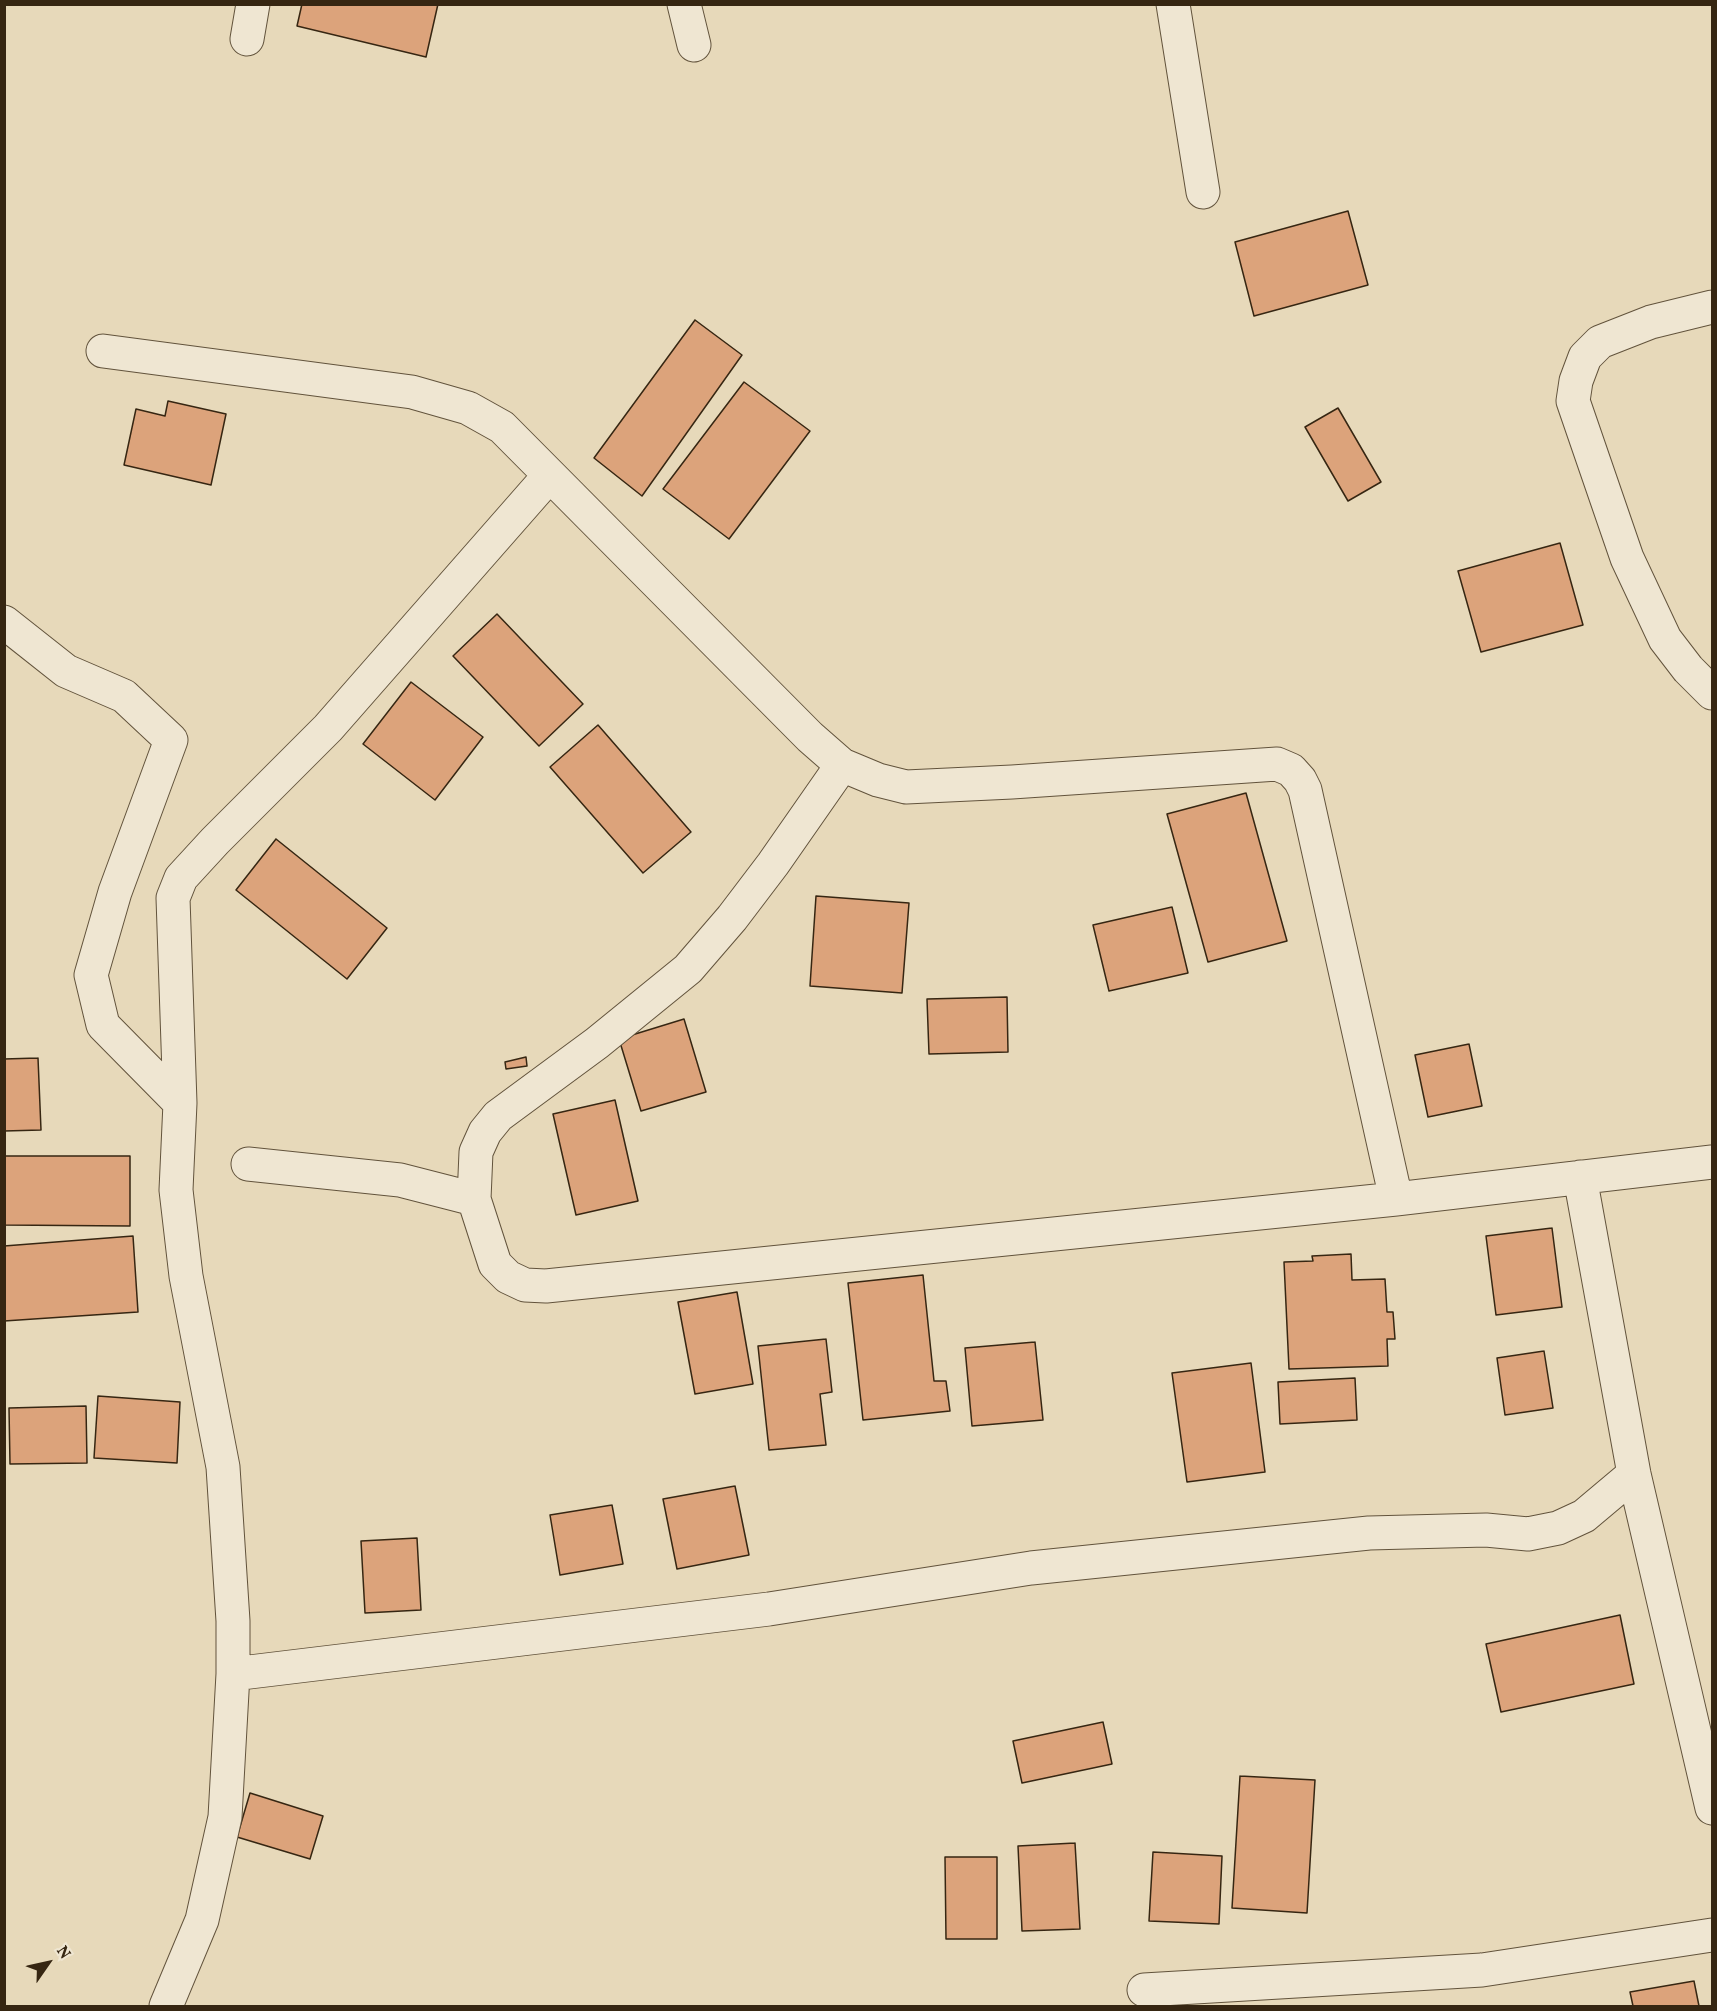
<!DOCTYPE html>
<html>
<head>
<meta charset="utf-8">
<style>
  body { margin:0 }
  #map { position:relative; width:1717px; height:2011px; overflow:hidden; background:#e7d9ba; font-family:Vollkorn,serif }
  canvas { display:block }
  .frame { position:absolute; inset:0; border:6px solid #362612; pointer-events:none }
  .north { position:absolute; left:18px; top:1933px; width:60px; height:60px; -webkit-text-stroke:4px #efe6d2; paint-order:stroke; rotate:56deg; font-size:16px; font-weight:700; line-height:24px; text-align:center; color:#362612 }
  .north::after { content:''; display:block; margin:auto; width:21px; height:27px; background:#362612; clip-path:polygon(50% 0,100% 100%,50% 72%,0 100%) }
</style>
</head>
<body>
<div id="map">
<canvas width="1717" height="2011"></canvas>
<div class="frame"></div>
<div class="north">N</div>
</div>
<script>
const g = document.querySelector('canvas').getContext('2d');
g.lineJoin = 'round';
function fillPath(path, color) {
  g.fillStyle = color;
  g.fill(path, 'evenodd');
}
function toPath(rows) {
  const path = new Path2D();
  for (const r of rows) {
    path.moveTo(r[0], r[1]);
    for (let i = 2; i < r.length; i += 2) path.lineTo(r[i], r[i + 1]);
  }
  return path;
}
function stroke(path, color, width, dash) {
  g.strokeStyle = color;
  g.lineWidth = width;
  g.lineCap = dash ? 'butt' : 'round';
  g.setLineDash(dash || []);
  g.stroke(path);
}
const building = toPath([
  [302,4,438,4,426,57,297,26,302,4],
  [1348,211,1368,285,1254,316,1235,242,1348,211],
  [695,320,742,355,642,496,594,458,695,320],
  [744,382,810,431,729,539,663,489,744,382],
  [168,401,226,414,211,485,124,465,136,409,165,416,168,401],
  [1338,408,1381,482,1348,501,1305,427,1338,408],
  [1560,543,1583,625,1481,652,1458,571,1560,543],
  [497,614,583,704,539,746,453,656,497,614],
  [411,682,483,737,435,800,363,744,411,682],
  [598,725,691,832,643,873,550,767,598,725],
  [1246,793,1287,941,1208,962,1167,814,1246,793],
  [276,839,387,928,347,979,236,890,276,839],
  [816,896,909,903,902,993,810,986,816,896],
  [1172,907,1188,973,1109,991,1093,925,1172,907],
  [1007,997,1008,1052,929,1054,927,999,1007,997],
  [684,1019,706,1092,641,1111,619,1039,684,1019],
  [1469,1044,1482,1106,1428,1117,1415,1055,1469,1044],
  [526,1057,527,1066,506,1069,505,1062,526,1057],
  [38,1058,41,1130,4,1131,4,1059,38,1058],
  [615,1100,638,1201,576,1215,553,1114,615,1100],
  [4,1156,130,1156,130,1226,4,1225,4,1156],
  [1552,1228,1562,1307,1496,1315,1486,1236,1552,1228],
  [133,1236,138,1312,4,1321,4,1246,133,1236],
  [1351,1254,1352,1280,1385,1279,1387,1312,1393,1312,1395,1339,1387,1339,1388,1366,1289,1369,1284,1262,1313,1261,1312,1256,1351,1254],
  [923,1275,934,1381,946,1381,950,1411,863,1420,848,1283,923,1275],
  [737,1292,753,1384,695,1394,678,1302,737,1292],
  [826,1339,832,1392,820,1394,826,1445,769,1450,758,1346,826,1339],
  [1035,1342,1043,1420,972,1426,965,1348,1035,1342],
  [1544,1351,1553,1408,1505,1415,1497,1358,1544,1351],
  [1251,1363,1265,1472,1187,1482,1172,1373,1251,1363],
  [1355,1378,1357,1420,1280,1424,1278,1382,1355,1378],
  [98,1396,180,1402,177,1463,94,1458,98,1396],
  [86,1406,87,1463,10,1464,9,1408,86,1406],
  [735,1486,749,1555,677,1569,663,1499,735,1486],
  [612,1505,623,1564,560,1575,550,1515,612,1505],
  [417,1538,421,1610,365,1613,361,1541,417,1538],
  [1620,1615,1634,1684,1501,1712,1486,1644,1620,1615],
  [1103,1722,1112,1764,1022,1783,1013,1741,1103,1722],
  [1240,1776,1315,1780,1307,1913,1232,1908,1240,1776],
  [250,1793,323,1816,310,1859,237,1837,250,1793],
  [1075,1843,1080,1929,1022,1931,1018,1846,1075,1843],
  [1153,1852,1222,1856,1219,1924,1149,1921,1153,1852],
  [945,1857,997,1857,997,1939,946,1939,945,1857],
  [1694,1981,1699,2006,1633,2006,1630,1992,1694,1981]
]);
fillPath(building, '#dca37b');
stroke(building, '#362612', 1.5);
const street = toPath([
  [684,4,694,45],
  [1173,4,1203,192],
  [247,39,253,4],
  [1712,307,1651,322,1600,342,1585,357,1576,381,1573,401,1627,558,1665,639,1688,669,1712,693],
  [103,351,412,392,468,408,502,427,810,737,842,765,878,780,906,787,1012,782,1277,764,1291,770,1300,780,1305,790,1396,1199],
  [4,622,66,671,124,696,171,740,115,892,91,975,103,1025,180,1103],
  [842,765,773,864,732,918,688,969,597,1043,498,1116,485,1132,476,1152,474,1199,495,1264,508,1277,525,1285,546,1286,1396,1199,1712,1162],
  [248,1164,400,1180,474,1199],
  [1580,1177,1634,1474,1712,1808],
  [233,1674,769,1609,1031,1568,1369,1533,1486,1530,1528,1534,1558,1528,1584,1516,1634,1474],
  [1144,1990,1482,1970,1712,1935],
  [166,2006,202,1920,225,1817,233,1674,233,1621,223,1467,186,1276,176,1190,180,1103,173,898,181,878,215,841,328,728,549,476]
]);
stroke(street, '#62533c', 35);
stroke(street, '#efe6d2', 33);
</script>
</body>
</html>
